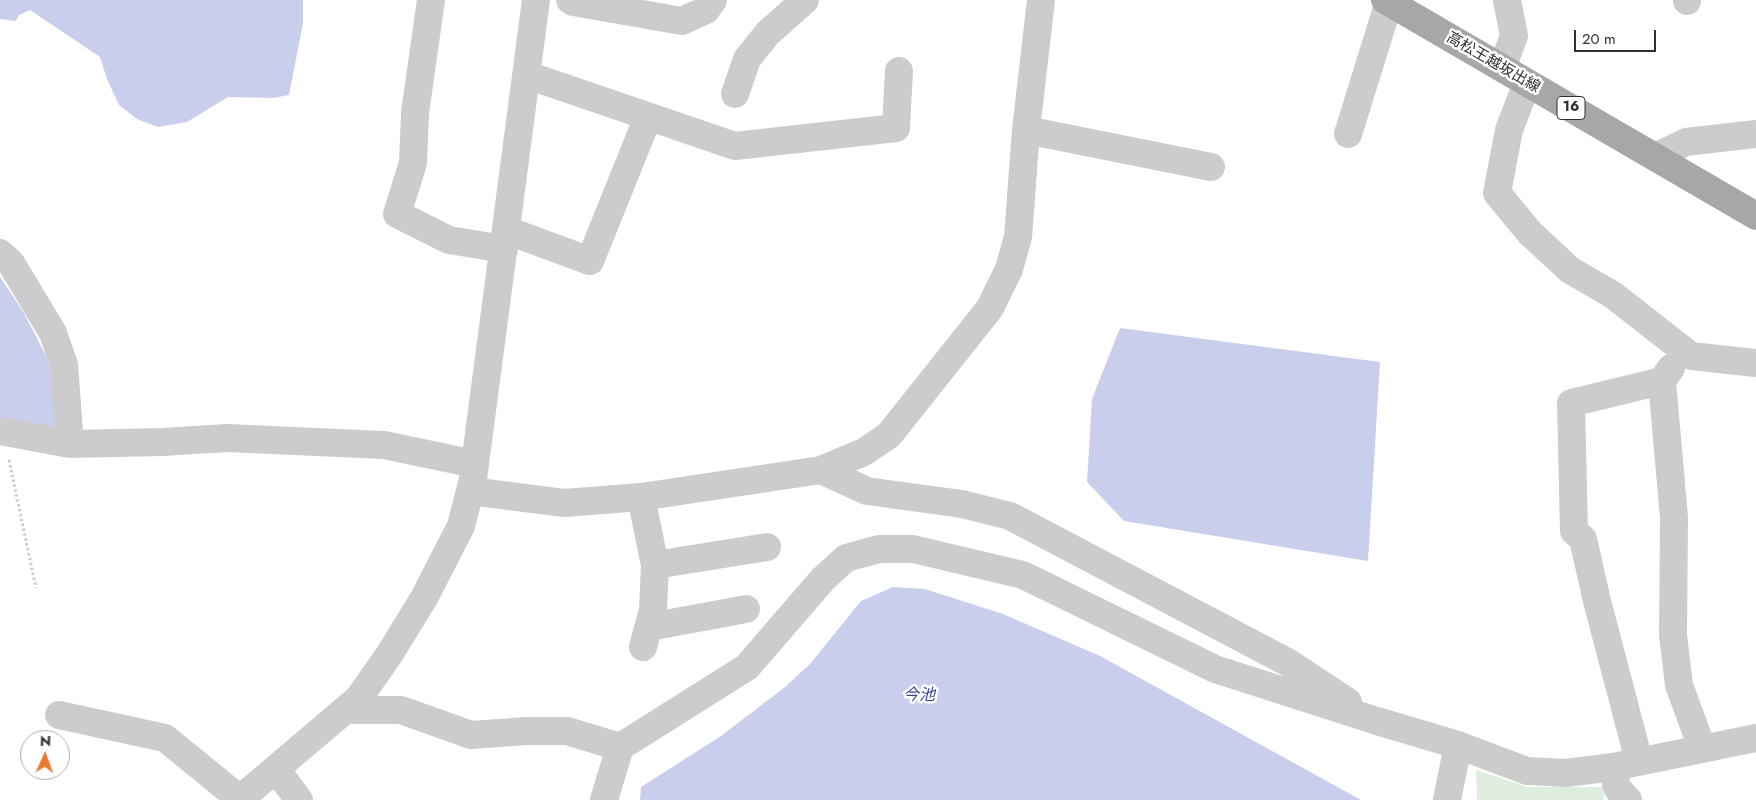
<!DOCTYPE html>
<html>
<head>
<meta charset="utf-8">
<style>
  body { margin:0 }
  #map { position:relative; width:1756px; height:800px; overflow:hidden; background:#fff; font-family:Jost,sans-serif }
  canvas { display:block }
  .north { position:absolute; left:20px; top:730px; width:50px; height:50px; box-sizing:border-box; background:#fff; border:1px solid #acacac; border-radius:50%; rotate:2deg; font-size:14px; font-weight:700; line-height:20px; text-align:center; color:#2f2f2f }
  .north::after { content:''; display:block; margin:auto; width:18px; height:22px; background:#ea7a2d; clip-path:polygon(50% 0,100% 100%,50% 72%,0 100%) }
  .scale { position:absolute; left:1574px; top:30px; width:82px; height:22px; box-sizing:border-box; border:2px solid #2f2f2f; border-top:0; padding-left:6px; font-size:15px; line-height:18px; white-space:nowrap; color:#2f2f2f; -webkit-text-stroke:4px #fff; paint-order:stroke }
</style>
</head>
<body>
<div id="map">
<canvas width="1756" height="800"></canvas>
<div class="north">N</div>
<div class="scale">20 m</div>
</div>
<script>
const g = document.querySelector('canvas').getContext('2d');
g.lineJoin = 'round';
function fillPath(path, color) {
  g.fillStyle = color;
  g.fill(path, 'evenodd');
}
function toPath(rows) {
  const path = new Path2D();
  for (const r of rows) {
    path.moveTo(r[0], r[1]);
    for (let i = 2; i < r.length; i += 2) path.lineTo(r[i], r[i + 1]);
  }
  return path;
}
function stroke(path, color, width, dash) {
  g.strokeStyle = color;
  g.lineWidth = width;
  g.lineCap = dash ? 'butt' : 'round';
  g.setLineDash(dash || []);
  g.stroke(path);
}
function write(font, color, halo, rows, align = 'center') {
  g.font = font + ' Jost,"Noto Sans JP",sans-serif';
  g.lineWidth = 5;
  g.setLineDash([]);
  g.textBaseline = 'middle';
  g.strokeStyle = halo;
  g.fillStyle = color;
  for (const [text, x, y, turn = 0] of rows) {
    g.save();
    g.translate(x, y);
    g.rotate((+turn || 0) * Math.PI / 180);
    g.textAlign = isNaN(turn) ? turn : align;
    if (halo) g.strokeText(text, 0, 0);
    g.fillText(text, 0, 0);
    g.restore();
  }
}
fillPath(toPath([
  [1476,770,1528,787,1603,787,1604,800,1477,800]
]), '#deeddd');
fillPath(toPath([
  [0,0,303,0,303,23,289,95,273,98,228,97,187,122,158,127,137,119,119,105,107,79,100,57,30,10,19,15,16,21,0,19],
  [0,277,24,313,45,354,54,377,57,429,0,423],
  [1120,328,1380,362,1368,561,1124,521,1087,482,1092,399],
  [893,587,925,589,1003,614,1100,656,1361,800,640,800,641,787,721,736,785,687,810,664,861,601]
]), '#c9ceed');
stroke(toPath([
  [9,460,36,588]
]), '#ccc', 3, [2.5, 2.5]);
stroke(toPath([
  [431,0,415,113,413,163,397,214,449,240,504,249],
  [570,0,573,2,682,21,706,10,713,0],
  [1687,0,1687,1],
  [1502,68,1514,36,1507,0],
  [527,75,735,146,896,128,899,71],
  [1527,83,1509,130,1497,193,1530,233,1570,270,1613,295,1691,356,1756,363],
  [735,94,747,59,768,33,805,0],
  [1026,130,1211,167],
  [1348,134,1389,2],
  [1655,157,1686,142,1756,134],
  [506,230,590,261,648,117],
  [0,253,11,263,53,333,64,365,70,444],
  [1671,368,1662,381,1674,518,1673,635,1679,685,1702,748],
  [0,431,70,444,163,442,227,438,384,445,475,464],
  [821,470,867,491,962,504,1010,516,1289,663,1348,702],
  [470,491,564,503,641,497,821,470,864,452,889,435,990,308,1009,269,1018,237,1026,130,1041,0],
  [641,497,655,565,653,610,643,647],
  [655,565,767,547],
  [649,627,746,609],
  [345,710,401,710,471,735,527,731,567,731,620,747,747,667,823,579,846,558,879,549,913,549,1023,575,1215,669,1377,721,1458,745,1527,771,1566,773,1613,767,1756,738],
  [59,715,165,738,240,799],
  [1639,761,1597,601,1583,539,1574,531,1571,403,1662,381],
  [1613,767,1617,788,1628,800],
  [276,769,299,800],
  [239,800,358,699,389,655,424,598,461,526,473,479,536,0],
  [604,800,620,747],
  [1447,800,1458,745]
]), '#ccc', 28);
stroke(toPath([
  [1385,0,1756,216]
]), '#a7a7a7', 28);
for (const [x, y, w] of [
  [1571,108,28]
]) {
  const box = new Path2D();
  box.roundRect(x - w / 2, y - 11.5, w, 23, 4);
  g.fillStyle = '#fff';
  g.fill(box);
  stroke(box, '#2f2f2f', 1);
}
write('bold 14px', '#2f2f2f', null, [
  ["16",1571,108]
]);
write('15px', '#2f2f2f', '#fff', [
  ["高松王越坂出線",1493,63,30]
]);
write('italic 16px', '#3a4794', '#fff', [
  ["今池",919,696]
]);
</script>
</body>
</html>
